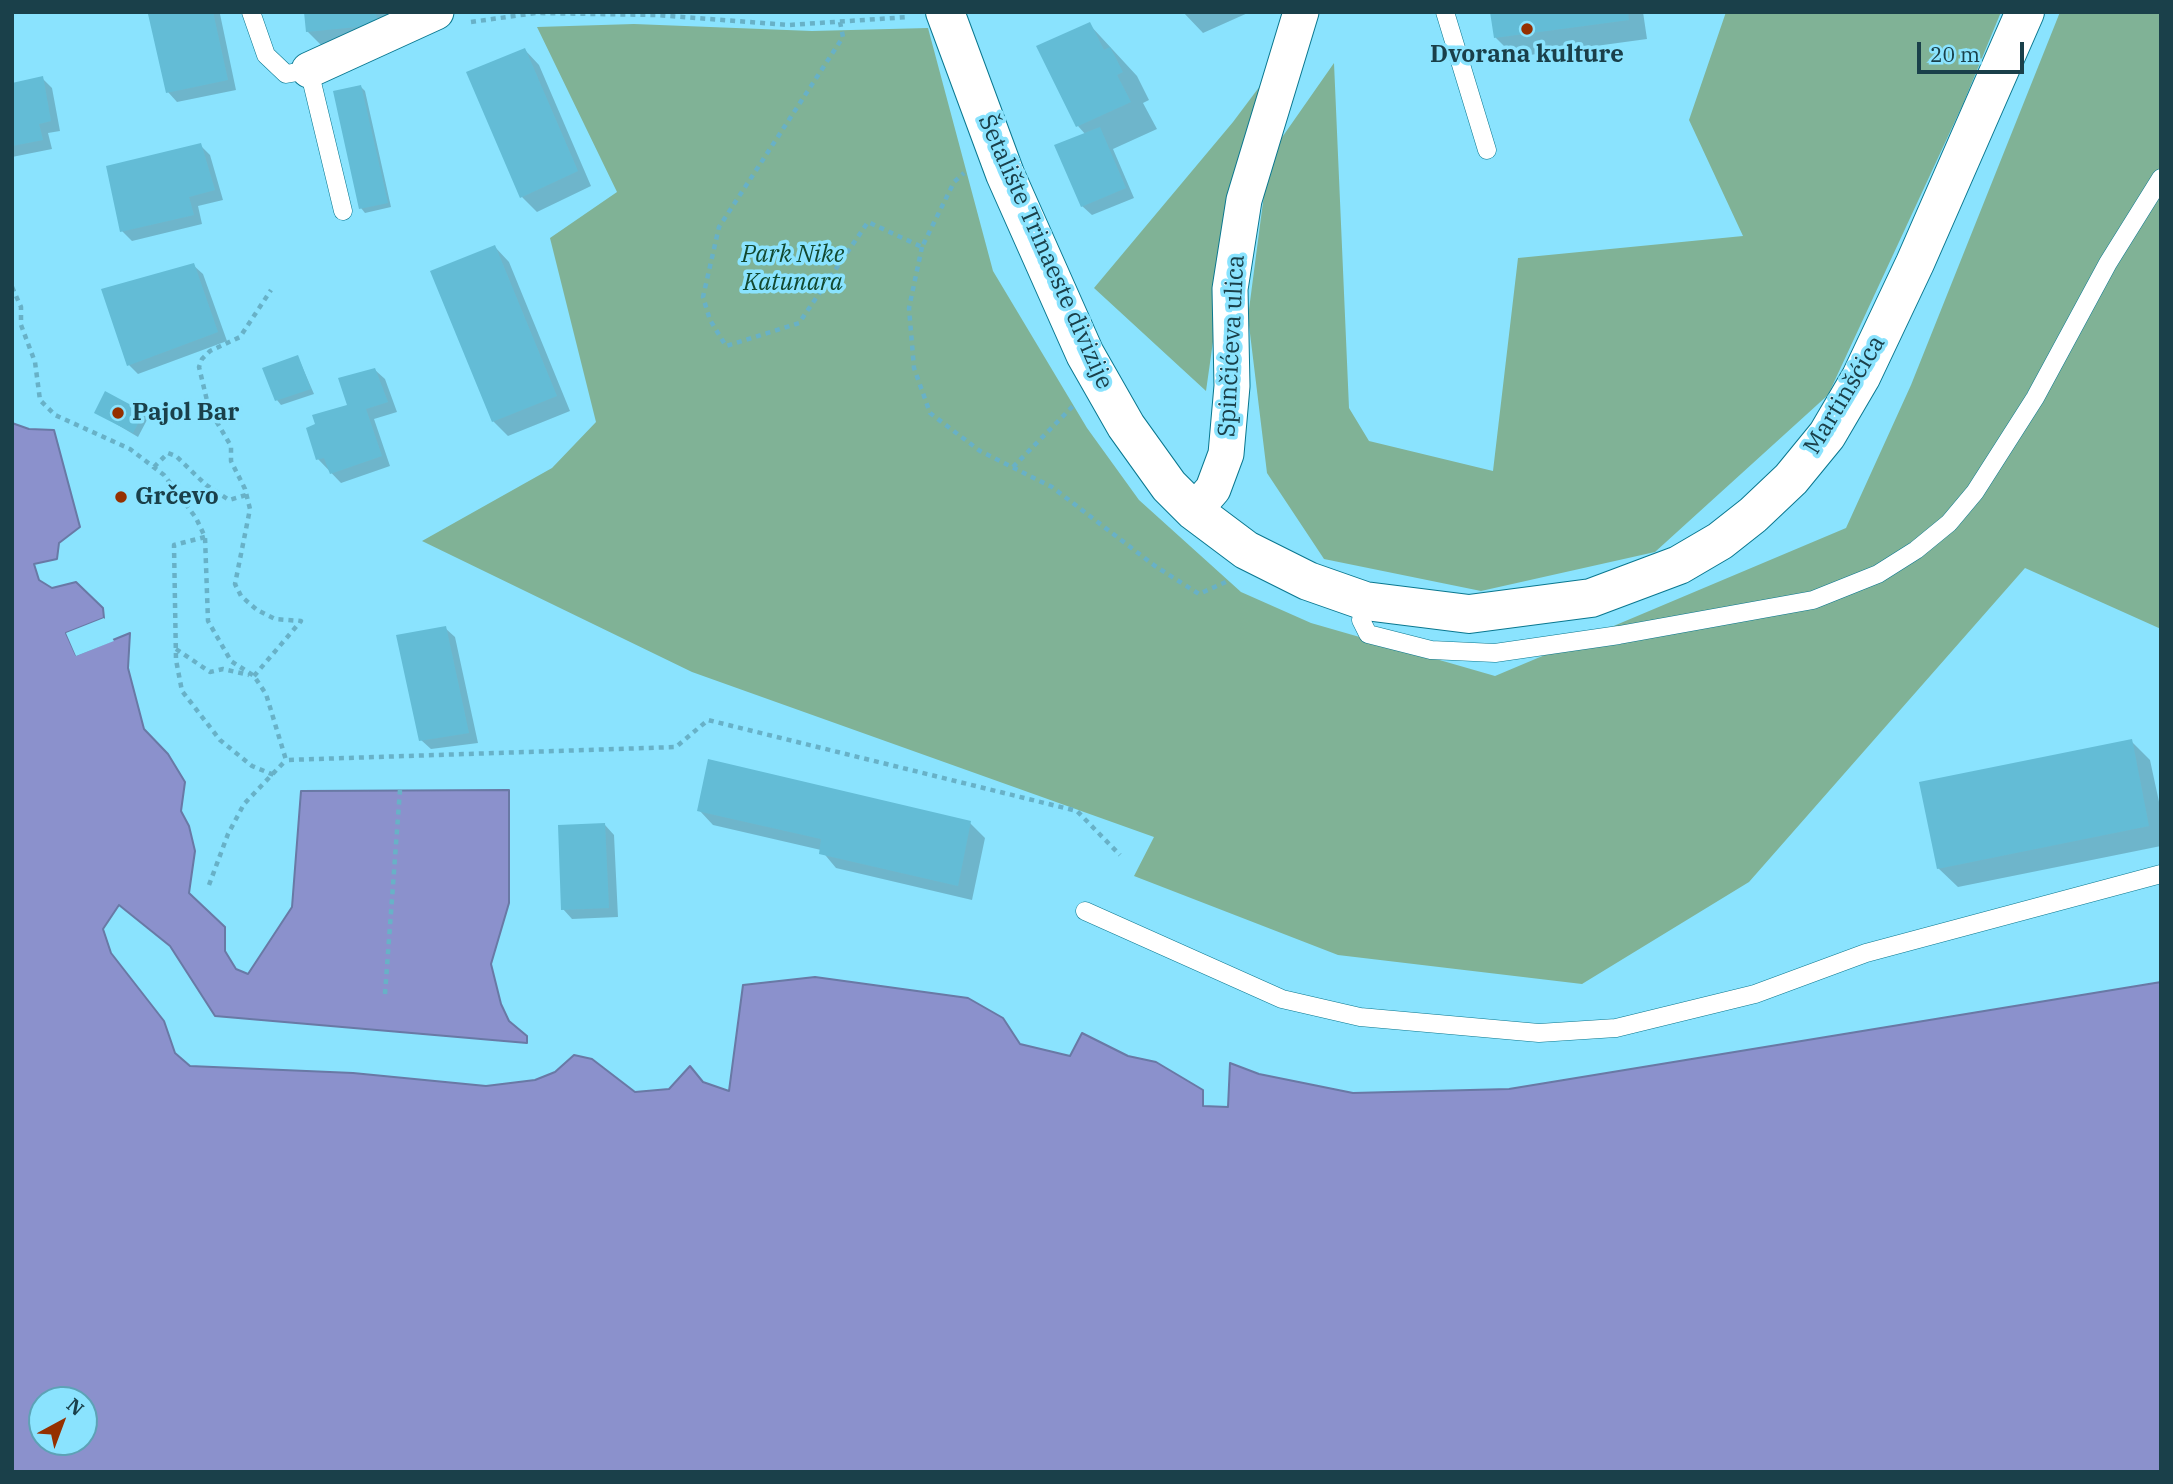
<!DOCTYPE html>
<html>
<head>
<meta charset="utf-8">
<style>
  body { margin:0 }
  #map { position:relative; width:2173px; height:1484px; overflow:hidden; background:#8ae3fe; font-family:"IBM Plex Serif",serif }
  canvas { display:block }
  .frame { position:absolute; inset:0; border:14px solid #1a404a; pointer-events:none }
  .north { position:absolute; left:28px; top:1386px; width:70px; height:70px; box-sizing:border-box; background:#8ae3fe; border:2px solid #5da2b6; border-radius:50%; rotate:41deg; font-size:19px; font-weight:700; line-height:28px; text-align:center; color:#1a404a }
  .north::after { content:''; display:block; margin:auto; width:24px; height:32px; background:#953000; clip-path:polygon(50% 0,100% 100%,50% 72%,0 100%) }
  .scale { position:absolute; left:1917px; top:42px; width:107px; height:32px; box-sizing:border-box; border:4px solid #1a404a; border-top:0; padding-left:9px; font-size:21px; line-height:24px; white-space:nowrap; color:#1a404a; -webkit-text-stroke:5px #8ae3fe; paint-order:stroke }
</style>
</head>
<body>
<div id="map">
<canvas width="2173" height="1484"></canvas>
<div class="frame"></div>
<div class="north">N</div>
<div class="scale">20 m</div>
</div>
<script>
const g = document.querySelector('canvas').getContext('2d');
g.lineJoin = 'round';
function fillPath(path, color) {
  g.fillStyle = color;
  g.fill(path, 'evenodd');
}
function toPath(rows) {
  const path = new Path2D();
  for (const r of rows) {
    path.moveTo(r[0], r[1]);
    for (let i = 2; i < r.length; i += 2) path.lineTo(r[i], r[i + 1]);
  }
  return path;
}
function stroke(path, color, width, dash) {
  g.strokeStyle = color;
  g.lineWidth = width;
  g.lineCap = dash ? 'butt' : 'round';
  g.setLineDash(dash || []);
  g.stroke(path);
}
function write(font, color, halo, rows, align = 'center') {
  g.font = font + ' "IBM Plex Serif",serif';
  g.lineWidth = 7;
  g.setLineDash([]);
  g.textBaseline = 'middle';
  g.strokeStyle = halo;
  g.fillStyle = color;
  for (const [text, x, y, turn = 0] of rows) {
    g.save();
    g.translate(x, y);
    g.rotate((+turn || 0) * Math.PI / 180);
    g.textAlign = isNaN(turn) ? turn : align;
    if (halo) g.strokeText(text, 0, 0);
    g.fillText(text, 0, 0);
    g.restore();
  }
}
fillPath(toPath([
  [1726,12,2001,12,1963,104,1828,395,1655,552,1481,591,1324,559,1267,473,1248,317,1269,156,1334,63,1349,408,1369,441,1493,471,1518,258,1743,236,1689,120],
  [2060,12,2161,12,2161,629,2025,568,1749,882,1582,984,1338,955,1134,876,1154,837,692,672,422,541,552,468,596,422,550,238,617,192,537,27,634,24,812,31,928,28,993,271,1087,428,1139,500,1241,592,1311,623,1495,676,1846,528,1911,385],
  [1266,78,1229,229,1206,391,1094,288,1233,122]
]), '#80b296');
const water = toPath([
  [12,423,29,429,54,430,80,527,59,543,57,559,34,564,39,580,52,588,76,582,103,608,104,618,66,633,76,655,130,633,128,668,144,729,168,754,185,782,181,811,189,826,195,851,189,893,225,927,225,951,236,969,248,974,292,907,301,791,509,790,509,903,491,964,501,1004,509,1021,527,1036,527,1043,215,1016,170,946,119,905,103,929,111,953,164,1021,175,1053,190,1066,353,1073,486,1086,535,1080,555,1072,574,1055,592,1059,635,1092,669,1089,690,1066,703,1082,729,1091,743,985,815,977,968,998,1003,1018,1020,1044,1070,1056,1082,1033,1128,1056,1156,1062,1203,1090,1203,1106,1228,1107,1230,1063,1259,1074,1353,1093,1509,1089,2161,982,2161,1472,12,1472,12,423],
  [42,1400,84,1400,84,1442,42,1442,42,1400]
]);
fillPath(water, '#8b91cc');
stroke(water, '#6979a5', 2);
fillPath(toPath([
  [104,618,106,621,71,635,78,651,112,638,114,641,76,656,66,633]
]), '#8ae3fe');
fillPath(toPath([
  [166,12,220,14,236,90,177,102,168,92],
  [306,12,393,12,395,44,327,51,307,31],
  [1183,12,1250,12,1203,33],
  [1492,12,1643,12,1647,39,1515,57,1496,38],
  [1089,24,1137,76,1149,100,1143,103,1157,129,1113,149,1134,198,1092,215,1082,206,1086,135,1078,126],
  [525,50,539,65,591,186,537,212,522,197,469,73],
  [42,78,52,88,60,131,48,133,52,149,12,157,12,84],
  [361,87,365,91,391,207,365,213,361,208],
  [200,145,210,155,223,200,198,206,202,224,132,241,122,231],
  [495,247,509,262,570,411,508,436,493,421],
  [193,265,203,274,227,341,138,374,129,365],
  [298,357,314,394,281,405,277,400],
  [375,370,385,379,397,412,374,419,390,466,341,483,318,459],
  [96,412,143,413,148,418,138,437],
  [445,628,455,637,478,743,431,749,421,740],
  [2131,741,2150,760,2161,811,2161,846,1958,887,1938,868],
  [699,810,970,823,985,838,972,900,836,868,821,850,713,825],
  [605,825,614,835,618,917,572,919,563,909]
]), '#0003');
fillPath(toPath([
  [157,12,213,12,228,80,166,93,148,14],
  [304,12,376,12,377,25,306,32],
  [1490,12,1628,12,1629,20,1494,38],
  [1090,22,1104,50,1110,47,1123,72,1117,75,1131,102,1076,127,1036,46],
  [525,48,578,171,520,198,466,72],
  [43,76,51,121,39,124,43,140,12,146,12,83],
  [361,85,388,203,359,209,333,91],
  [1100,127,1126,188,1081,207,1054,145],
  [201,143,215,190,189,197,194,215,120,232,106,166],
  [495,245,557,396,492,422,430,271],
  [194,263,218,332,127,366,101,289],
  [298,355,311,389,275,401,262,368],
  [375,368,388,402,366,409,382,456,330,474,324,458,316,460,306,428,315,424,312,415,347,405,338,378],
  [105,391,144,412,133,433,94,413],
  [446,626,469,733,419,741,396,635],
  [2132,739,2149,826,1937,869,1919,782],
  [708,759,971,821,958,886,819,854,821,839,697,811],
  [605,823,609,908,561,910,558,825]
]), '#63bcd6');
const lane = toPath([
  [251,12,266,55,286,74,309,70,343,211],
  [1445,12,1487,150],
  [1365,601,1361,620,1368,634,1431,650,1495,653,1619,635,1813,600,1878,574,1916,550,1949,523,1975,492,2035,398,2108,263,2161,178],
  [1085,911,1282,999,1360,1017,1539,1033,1616,1028,1755,994,1866,953,2161,874]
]);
const street = toPath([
  [309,70,436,12],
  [1194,511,1213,489,1226,454,1232,386,1230,289,1244,200,1301,12]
]);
const primary = toPath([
  [945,12,1005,174,1085,354,1126,426,1169,486,1194,511,1246,550,1308,581,1365,601,1469,614,1591,598,1679,565,1720,541,1753,515,1791,479,1827,435,1861,377,1915,263,2025,12]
]);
stroke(lane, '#09778f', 19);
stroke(street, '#09778f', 37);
stroke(primary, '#09778f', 40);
stroke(toPath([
  [471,22,536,13,657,15,789,25,909,17],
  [840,22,843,37,719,227,703,297,710,320,726,346,799,323,868,222,922,247,954,182,964,173],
  [922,247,909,308,914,368,930,413,980,451,1052,487,1155,566,1199,594,1228,581],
  [12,287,21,307,21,325,35,362,40,400,55,415,130,449,164,475,196,518,205,537,208,621,231,661,254,676,266,694,286,760,676,747,708,720,1077,811,1120,855],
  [154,467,168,453,176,456,206,485,229,500,246,495],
  [1013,467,1073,406],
  [205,537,174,545,176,660,182,691,220,740,252,766,274,775],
  [176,649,210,672,223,669,249,675],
  [254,676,301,621,275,619,257,610,241,596,235,584,250,509,245,489,231,461,231,446,209,409,199,367,202,359,210,351,240,337,271,290],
  [209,885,228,834,244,804,286,760],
  [385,994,400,790]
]), '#68b1c7', 4.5, [5, 5]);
stroke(lane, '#fff', 18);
stroke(street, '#fff', 35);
stroke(primary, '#fff', 38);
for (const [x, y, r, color] of [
  [1527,29,7,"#953000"],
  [118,413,7,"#953000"],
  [121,497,7,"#953000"]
]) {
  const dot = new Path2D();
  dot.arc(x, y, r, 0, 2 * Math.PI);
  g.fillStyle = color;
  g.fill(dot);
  stroke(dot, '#8ae3fe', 2.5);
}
write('bold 24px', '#1a404a', '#8ae3fe', [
  ["Dvorana kulture",1527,55,"center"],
  ["Pajol Bar",132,413],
  ["Grčevo",135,497]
], 'left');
write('24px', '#1a404a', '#8ae3fe', [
  ["Šetalište Trinaeste divizije",1045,252,66],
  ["Spinčićeva ulica",1232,346,-87],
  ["Martinšćica",1845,395,-59]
]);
write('italic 24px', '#12482f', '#8ae3fe', [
  ["Park Nike",793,255],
  ["Katunara",793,283]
]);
</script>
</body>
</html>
